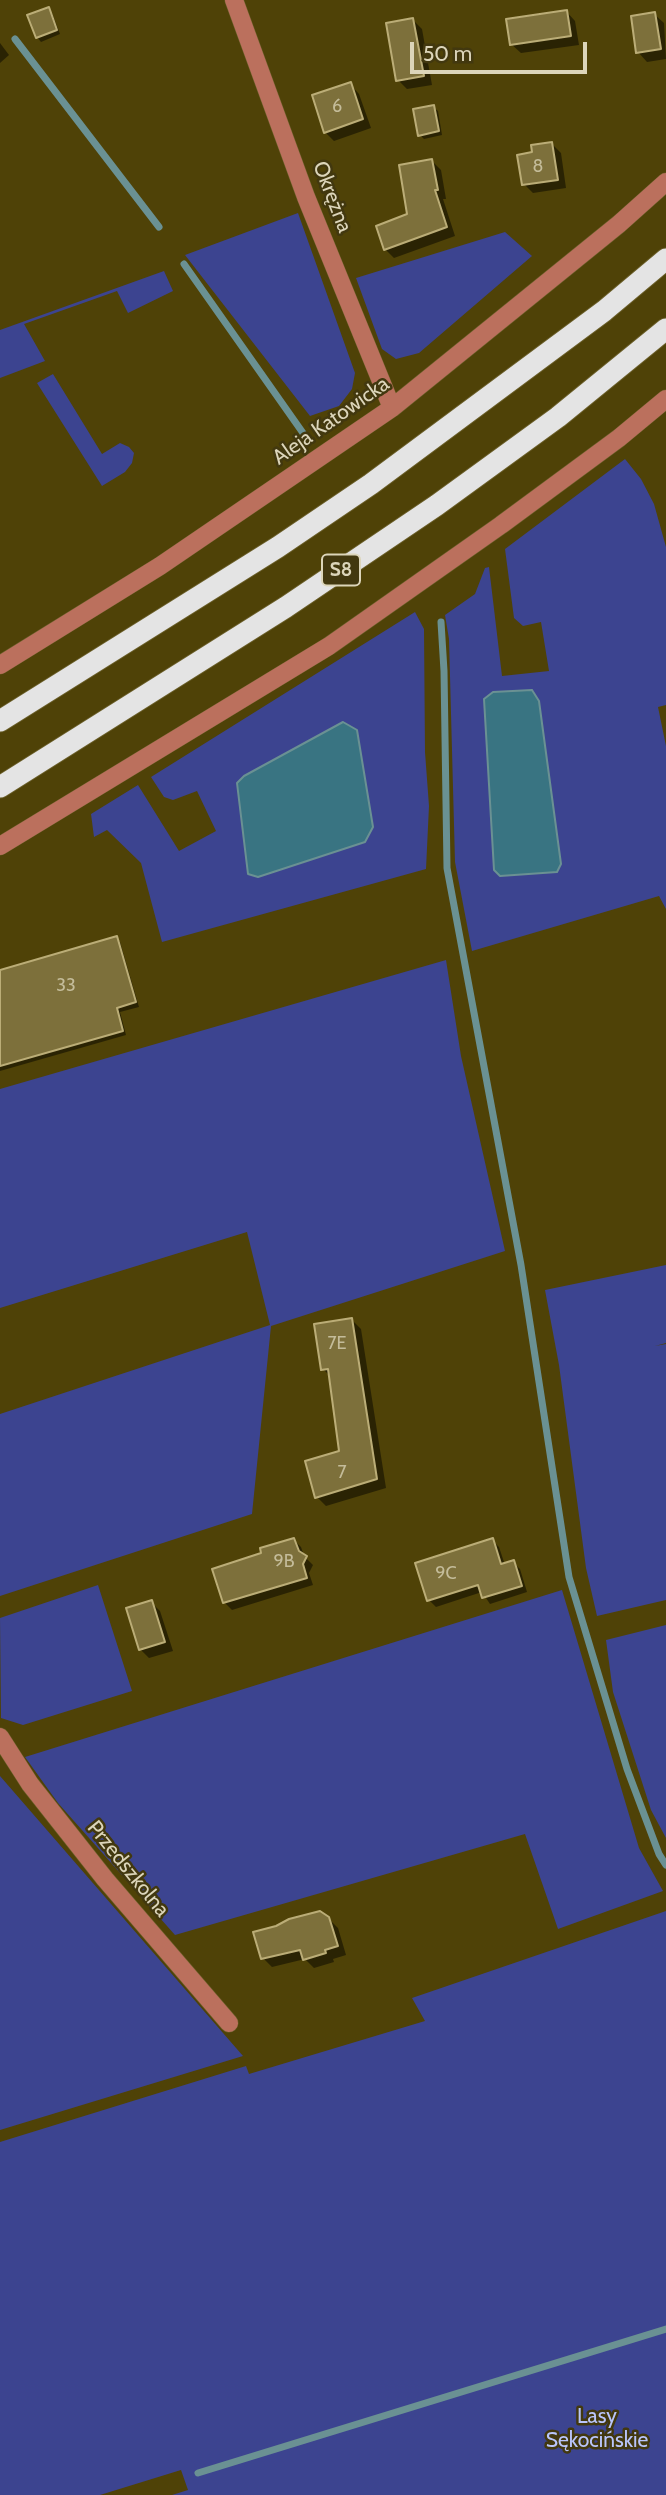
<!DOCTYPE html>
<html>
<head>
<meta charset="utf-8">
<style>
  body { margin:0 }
  #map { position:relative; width:666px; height:2495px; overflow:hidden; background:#4f4207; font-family:Cabin,sans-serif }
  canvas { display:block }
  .scale { position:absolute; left:410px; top:42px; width:177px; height:32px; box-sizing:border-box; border:4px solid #dcd5ba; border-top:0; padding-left:9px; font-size:21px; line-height:24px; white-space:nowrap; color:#dcd5ba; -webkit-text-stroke:5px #42380f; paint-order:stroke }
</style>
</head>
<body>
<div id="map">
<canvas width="666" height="2495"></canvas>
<div class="scale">50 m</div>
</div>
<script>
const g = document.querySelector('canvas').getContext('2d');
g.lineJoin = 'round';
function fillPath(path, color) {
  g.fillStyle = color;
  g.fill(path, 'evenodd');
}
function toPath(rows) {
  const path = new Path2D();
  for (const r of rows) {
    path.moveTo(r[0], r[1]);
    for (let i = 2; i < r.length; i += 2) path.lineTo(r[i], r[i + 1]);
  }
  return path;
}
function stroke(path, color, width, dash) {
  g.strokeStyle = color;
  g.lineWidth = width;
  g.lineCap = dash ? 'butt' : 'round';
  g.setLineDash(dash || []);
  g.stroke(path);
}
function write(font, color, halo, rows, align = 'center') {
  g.font = font + ' Cabin,sans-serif';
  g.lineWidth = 5;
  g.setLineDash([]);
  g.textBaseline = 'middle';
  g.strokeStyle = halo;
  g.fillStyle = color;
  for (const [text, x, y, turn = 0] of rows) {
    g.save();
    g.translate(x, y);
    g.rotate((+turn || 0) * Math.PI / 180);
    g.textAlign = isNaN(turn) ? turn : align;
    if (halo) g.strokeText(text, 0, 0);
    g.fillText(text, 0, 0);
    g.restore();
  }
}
fillPath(toPath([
  [298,213,355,373,352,389,339,406,310,416,185,255],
  [505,232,532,256,419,353,396,359,382,349,356,278],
  [164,271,173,291,128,313,117,291,24,324,45,361,0,378,0,330],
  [53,374,102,454,120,443,129,447,134,453,132,463,125,472,102,486,37,383],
  [625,459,641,479,654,504,666,547,666,705,658,707,666,746,666,909,659,896,472,951,455,862,449,639,445,615,475,594,485,568,489,567,502,676,549,671,541,622,523,626,514,618,505,549],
  [415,612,424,629,425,752,429,806,426,869,162,942,141,863,107,830,94,837,91,814,138,785,179,851,216,831,197,791,173,800,164,797,151,777],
  [446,960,461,1056,505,1251,271,1326,252,1514,0,1596,0,1414,270,1325,247,1232,0,1308,0,1089],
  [666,1265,666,1343,655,1346,666,1344,666,1600,597,1616,586,1568,559,1365,545,1290],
  [98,1585,132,1691,23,1725,1,1718,0,1618],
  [562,1590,639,1848,663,1891,558,1929,525,1834,175,1935,58,1803,25,1757],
  [666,1625,666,1838,651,1810,613,1692,606,1640],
  [0,1776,243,2056,0,2130],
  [666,1911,666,2495,172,2495,188,2490,181,2470,100,2495,0,2495,0,2142,246,2066,249,2074,425,2021,412,1998]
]), '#3c4490');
const water = toPath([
  [532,690,539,701,561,864,557,872,500,876,494,870,484,699,493,692,532,690],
  [343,722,357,730,373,827,365,842,258,877,248,874,237,783,244,776,343,722]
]);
fillPath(water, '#397482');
stroke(water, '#6a9193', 2);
fillPath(toPath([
  [48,9,52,13,60,34,41,42,37,37],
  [566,11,575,21,579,45,521,53,511,44],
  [654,14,664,23,666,59,647,62,638,52],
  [413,20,422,29,432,85,407,89,398,80],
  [0,43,9,55,0,63],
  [350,84,359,94,371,128,334,141,325,132],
  [433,107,438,111,442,135,424,139,420,135],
  [552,144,561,153,566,188,533,193,524,184,534,154],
  [432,161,441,170,446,199,443,199,455,236,394,258,385,249,409,215],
  [116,938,120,942,139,1007,120,1012,126,1035,0,1071,0,972],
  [352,1320,361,1329,386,1488,326,1506,317,1497,341,1452,331,1377,323,1369],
  [294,1540,301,1547,304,1556,313,1565,309,1573,313,1585,232,1610,224,1602,264,1554],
  [492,1540,499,1547,505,1565,513,1562,520,1569,527,1592,490,1604,482,1592,436,1607,429,1600],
  [151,1602,160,1611,173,1651,149,1658,140,1649],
  [328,1918,338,1928,346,1955,333,1959,334,1962,314,1968,305,1959,272,1967,263,1958]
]), '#0007');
stroke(toPath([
  [15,39,159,227],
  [184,264,303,433],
  [441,622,444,671,447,868,521,1265,569,1577,627,1769,659,1854,666,1865],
  [198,2473,666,2329]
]), '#6a9193', 7);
const building = toPath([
  [49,7,57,30,36,38,27,15,49,7],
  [567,10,571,36,510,45,506,19,567,10],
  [655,12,661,49,636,53,631,16,655,12],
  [413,18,424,76,396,81,386,23,413,18],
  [351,82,363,119,324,133,312,95,351,82],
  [434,105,439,131,418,136,413,109,434,105],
  [552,142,558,180,522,185,517,155,532,152,531,145,552,142],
  [432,159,438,190,435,190,447,227,384,250,376,226,407,214,399,165,432,159],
  [117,936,136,1002,117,1008,123,1031,0,1066,0,970,117,936],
  [352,1318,377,1479,315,1498,305,1461,339,1451,328,1369,321,1370,314,1324,352,1318],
  [294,1538,299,1551,307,1556,303,1564,307,1578,223,1603,212,1569,261,1553,260,1548,294,1538],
  [493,1538,501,1564,514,1560,522,1586,482,1598,478,1585,427,1601,415,1563,493,1538],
  [152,1600,165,1642,139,1650,126,1608,152,1600],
  [320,1911,329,1917,338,1946,325,1950,326,1953,303,1960,300,1950,261,1959,253,1932,276,1926,289,1919,320,1911]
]);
fillPath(building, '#7d703b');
stroke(building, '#bbad77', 2);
const minor = toPath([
  [234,0,306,197,392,408],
  [0,665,160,566,392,408,619,224,666,182],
  [0,846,329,646,501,525,619,438,666,399],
  [0,1737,30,1784,105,1879,229,2023]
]);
const highway = toPath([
  [0,721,278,547,371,484,604,311,666,259],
  [0,787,286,607,437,505,558,417,666,329]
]);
stroke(minor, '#6b5f2b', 19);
stroke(highway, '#6b5f2b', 23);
stroke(minor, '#bb705d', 18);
stroke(highway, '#e4e4e4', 21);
write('18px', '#c4bc9a', null, [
  ["6",337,107],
  ["8",538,167],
  ["33",66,986],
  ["7E",337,1344],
  ["7",342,1473],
  ["9B",284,1562],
  ["9C",446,1574]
]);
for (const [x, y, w] of [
  [341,570,38]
]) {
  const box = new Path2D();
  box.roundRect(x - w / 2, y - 15.5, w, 31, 5);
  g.fillStyle = '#42380f';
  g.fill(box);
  stroke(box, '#dcd5ba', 2);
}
write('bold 19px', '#dcd5ba', null, [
  ["S8",341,570]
]);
write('21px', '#dcd5ba', '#42380f', [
  ["Okrężna",332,197,69],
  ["Aleja Katowicka",331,421,-35],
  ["Przedszkolna",128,1869,51]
]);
write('21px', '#b9c5fb', '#42380f', [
  ["Lasy",597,2417],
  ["Sękocińskie",597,2441]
]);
</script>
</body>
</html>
